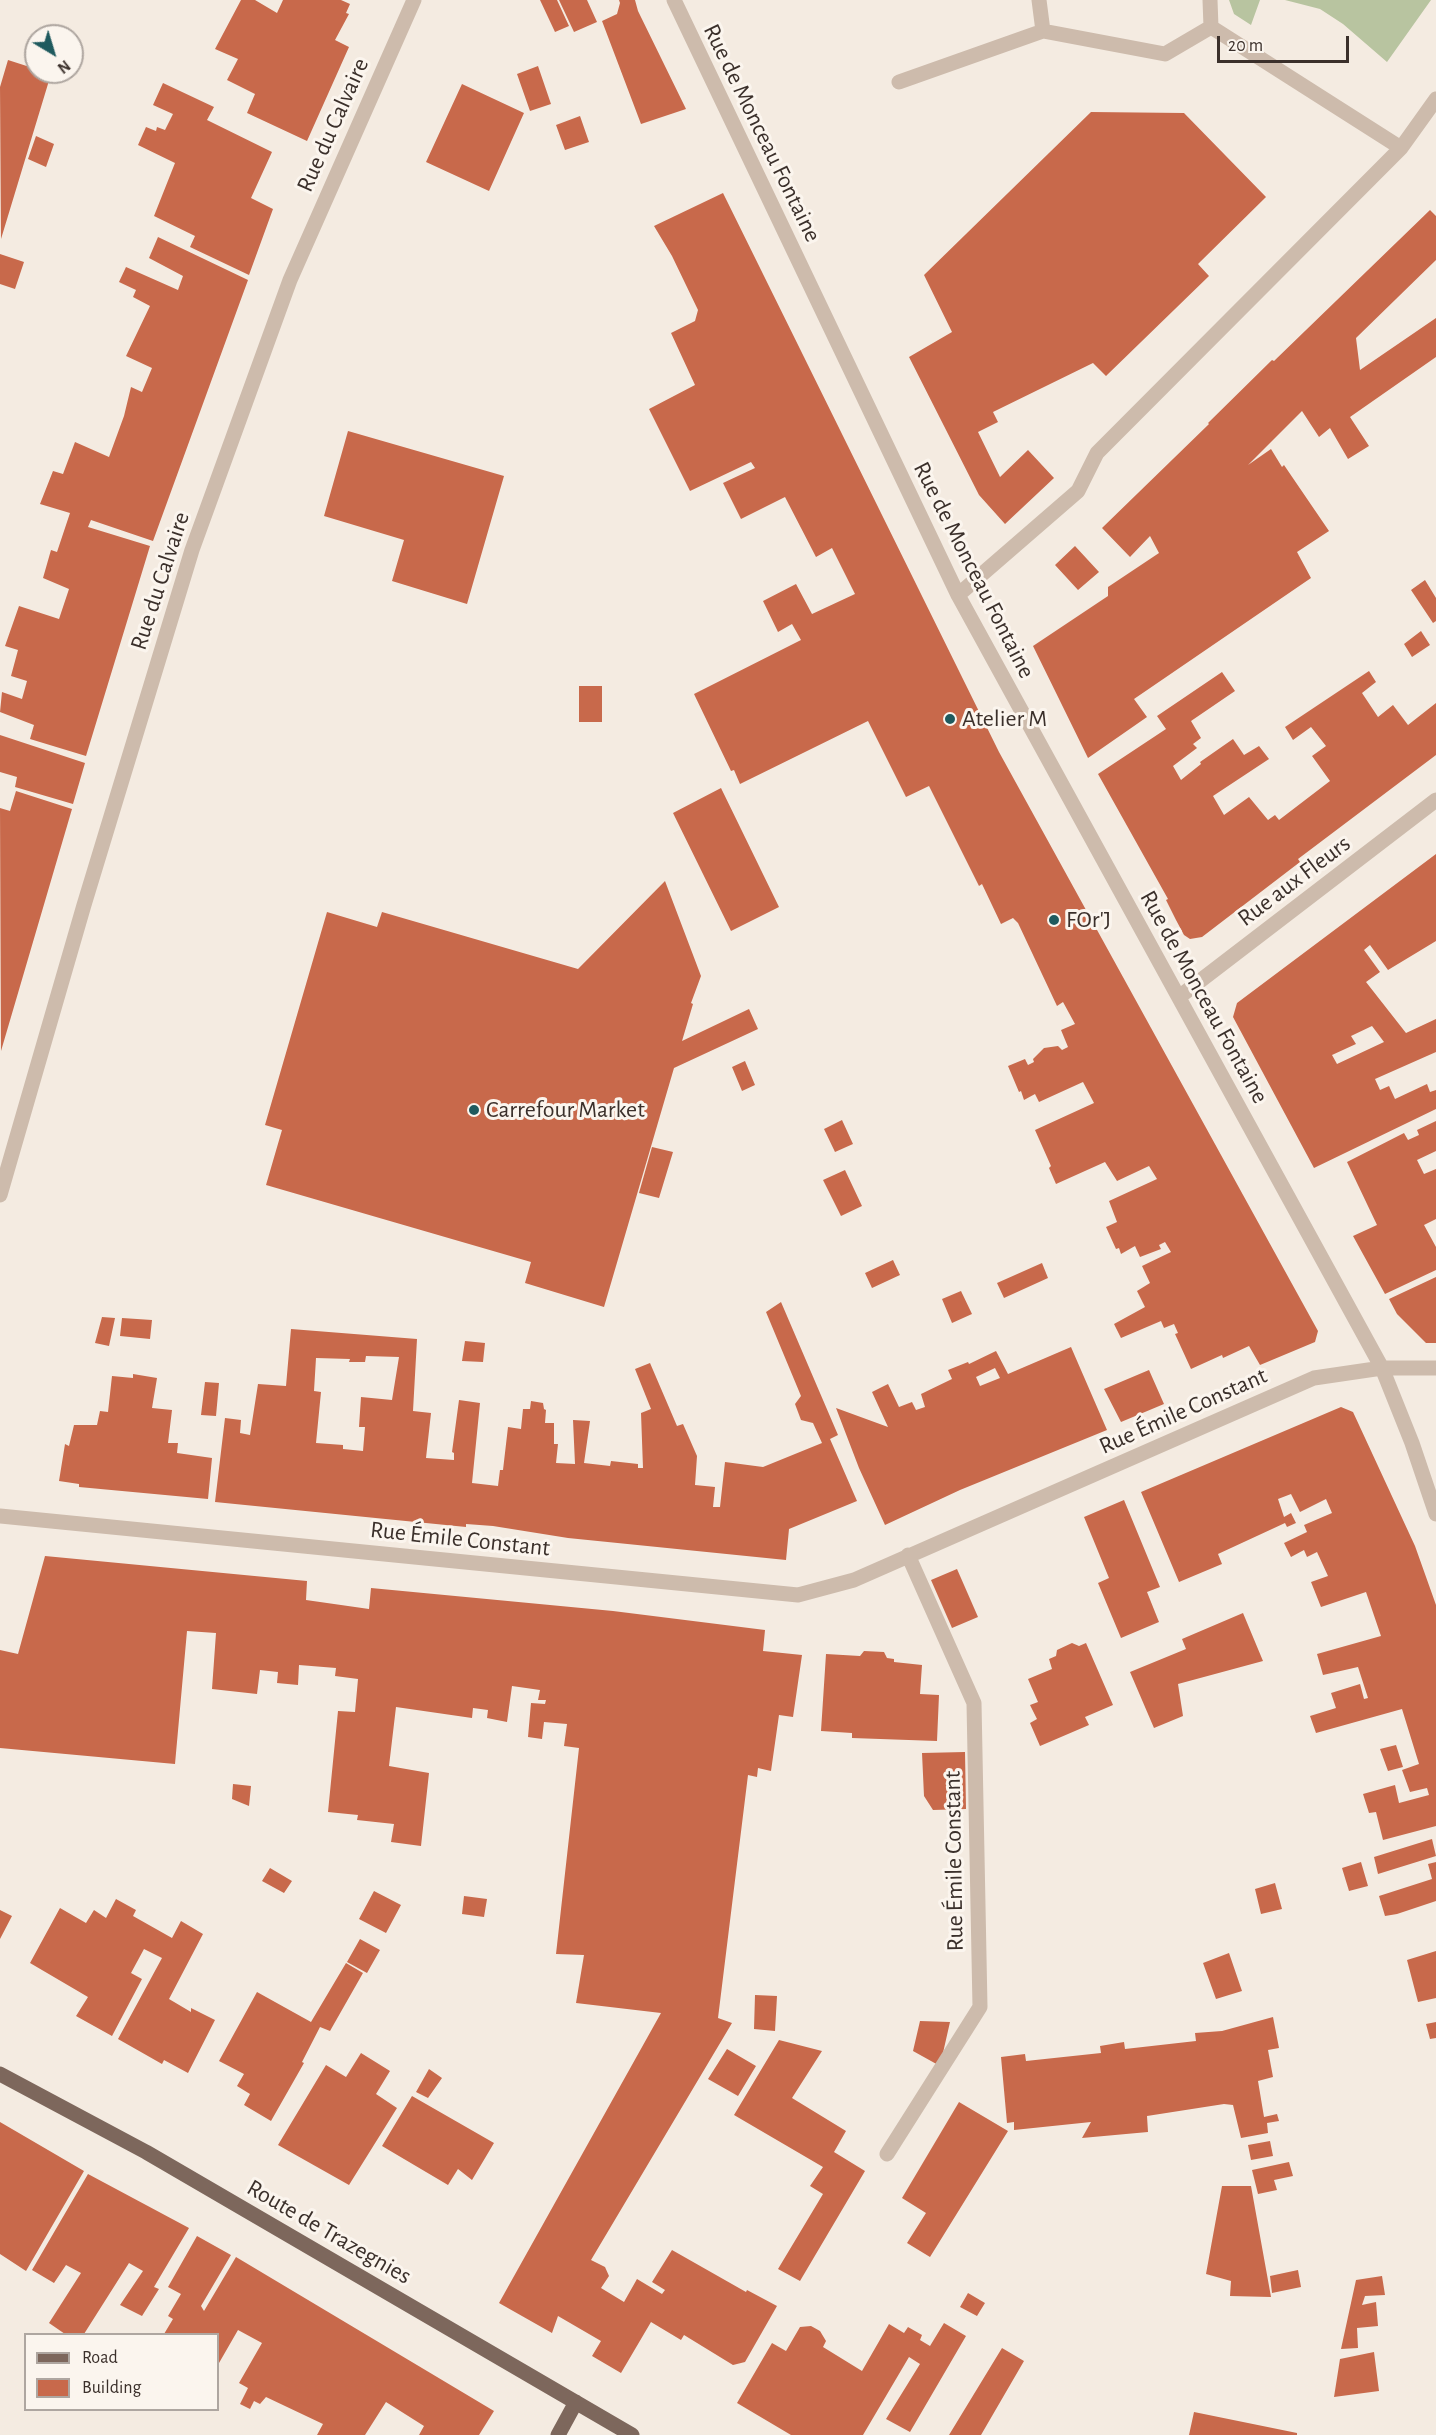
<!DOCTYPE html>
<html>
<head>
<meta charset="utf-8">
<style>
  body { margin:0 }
  #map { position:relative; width:1436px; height:2435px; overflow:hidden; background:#f4ebe1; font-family:"Alegreya Sans",sans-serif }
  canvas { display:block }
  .legend { position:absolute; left:24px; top:2333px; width:195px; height:78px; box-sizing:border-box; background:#fbf5ee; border:2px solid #aea6a0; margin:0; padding:8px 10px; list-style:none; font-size:18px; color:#3b302b }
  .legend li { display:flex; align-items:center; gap:12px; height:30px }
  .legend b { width:30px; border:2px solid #aea6a0 }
  .north { position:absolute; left:24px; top:24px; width:60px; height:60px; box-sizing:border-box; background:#fbf5ee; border:2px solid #aea6a0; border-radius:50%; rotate:142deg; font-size:16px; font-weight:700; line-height:24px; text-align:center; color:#3b302b }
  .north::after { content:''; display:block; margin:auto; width:21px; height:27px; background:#1f5a5e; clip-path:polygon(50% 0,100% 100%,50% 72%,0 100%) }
  .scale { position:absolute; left:1217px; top:36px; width:132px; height:27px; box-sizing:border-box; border:3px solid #3b302b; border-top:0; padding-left:8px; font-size:18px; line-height:21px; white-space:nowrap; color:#3b302b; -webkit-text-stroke:4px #fbf5ee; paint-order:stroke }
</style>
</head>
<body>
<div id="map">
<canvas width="1436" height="2435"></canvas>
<ul class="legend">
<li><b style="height:8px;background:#7d675c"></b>Road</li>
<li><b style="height:16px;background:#c8694b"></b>Building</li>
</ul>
<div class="north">N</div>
<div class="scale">20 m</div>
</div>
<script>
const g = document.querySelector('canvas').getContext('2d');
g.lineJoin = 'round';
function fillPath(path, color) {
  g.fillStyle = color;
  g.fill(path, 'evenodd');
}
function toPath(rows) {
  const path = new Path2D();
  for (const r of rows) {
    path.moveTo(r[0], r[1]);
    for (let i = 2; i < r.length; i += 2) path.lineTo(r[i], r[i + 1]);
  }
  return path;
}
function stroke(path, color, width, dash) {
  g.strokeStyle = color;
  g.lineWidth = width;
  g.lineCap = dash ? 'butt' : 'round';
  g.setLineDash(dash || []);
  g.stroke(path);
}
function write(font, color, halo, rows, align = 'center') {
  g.font = font + ' "Alegreya Sans",sans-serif';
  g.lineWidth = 6;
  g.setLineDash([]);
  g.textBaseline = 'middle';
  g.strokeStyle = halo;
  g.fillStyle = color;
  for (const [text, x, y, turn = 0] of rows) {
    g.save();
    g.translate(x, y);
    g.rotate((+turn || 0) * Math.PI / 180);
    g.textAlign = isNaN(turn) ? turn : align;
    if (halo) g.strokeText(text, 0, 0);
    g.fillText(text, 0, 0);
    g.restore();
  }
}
fillPath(toPath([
  [1229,0,1260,0,1251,25,1234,14],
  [1285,0,1431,0,1387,62,1343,24,1320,9]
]), '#b8c4a0');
fillPath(toPath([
  [241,0,255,0,277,13,283,0,341,0,350,4,346,13,349,14,335,40,349,47,307,141,247,113,255,94,227,80,238,59,215,49],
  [540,0,557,0,569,26,555,32],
  [559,0,587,0,597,22,574,32],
  [619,0,635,0,638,11,686,109,641,124,602,21,617,14,620,3],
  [8,60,36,69,36,72,51,74,1,239,0,87],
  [538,66,551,104,530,111,517,74],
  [163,83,214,107,207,120,272,152,251,198,273,209,249,275,190,247,195,236,154,216,175,163,138,145,146,127,156,131,157,127,165,130,173,114,153,105],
  [462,84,524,113,489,191,426,162],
  [1091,112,1184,113,1266,197,1198,264,1209,276,1106,376,1093,363,993,412,998,422,978,432,1000,477,1028,450,1054,478,1005,524,979,495,909,357,952,332,924,275],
  [580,116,589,142,565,150,556,125],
  [36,136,54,144,46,167,28,159],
  [723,193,999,752,1302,1302,1318,1331,1315,1342,1260,1365,1249,1346,1223,1358,1222,1355,1191,1369,1175,1334,1178,1333,1174,1324,1164,1328,1161,1321,1121,1338,1114,1324,1145,1307,1137,1291,1150,1283,1142,1266,1171,1252,1165,1242,1159,1245,1161,1249,1140,1257,1135,1246,1121,1254,1119,1248,1116,1249,1106,1227,1117,1222,1109,1201,1157,1179,1149,1166,1117,1181,1105,1162,1056,1184,1049,1168,1051,1166,1035,1130,1094,1103,1083,1082,1039,1102,1035,1094,1024,1100,1021,1091,1019,1092,1008,1066,1025,1059,1028,1065,1034,1062,1033,1059,1044,1048,1058,1046,1062,1050,1068,1047,1061,1030,1075,1024,1063,1002,1057,1006,1018,923,1013,918,1001,924,982,884,979,886,929,786,906,797,868,721,740,784,734,770,731,771,694,694,801,640,792,624,778,632,763,601,796,584,812,614,855,594,832,548,816,557,785,497,741,519,723,483,755,468,751,462,690,491,649,409,695,385,671,333,695,321,698,310,672,256,654,226],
  [1430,210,1436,216,1436,260,1356,338,1360,370,1436,318,1436,357,1350,417,1369,446,1348,459,1330,428,1319,437,1302,411,1248,465,1271,449,1282,467,1284,465,1329,531,1297,552,1311,578,1134,699,1147,717,1088,758,1033,646,1108,596,1108,587,1159,553,1150,536,1130,557,1102,528,1209,424,1208,423,1272,360,1274,361],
  [158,237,248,280,153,541,91,520,88,527,150,546,86,756,30,739,34,725,0,712,2,692,22,699,27,681,11,676,18,650,5,646,19,606,59,619,69,589,43,578,51,550,57,552,70,513,40,504,53,471,63,474,75,442,109,457,124,416,131,387,142,392,152,368,126,356,150,306,133,297,136,290,119,282,126,267,178,290,183,276,149,258],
  [0,254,24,262,15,289,0,284],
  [348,431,504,476,467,604,392,581,404,540,324,516],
  [1075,546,1099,572,1078,590,1055,565],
  [1425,580,1436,598,1436,621,1433,623,1411,590],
  [1421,631,1430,645,1412,657,1404,644],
  [1369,671,1376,682,1362,693,1378,717,1393,705,1408,725,1436,703,1436,755,1298,859,1300,862,1202,937,1190,939,1184,935,1176,920,1166,900,1168,899,1098,774,1166,729,1157,716,1222,672,1235,691,1191,721,1201,738,1193,744,1197,748,1173,766,1181,780,1201,764,1200,762,1233,739,1244,755,1259,746,1269,759,1213,796,1224,815,1249,797,1268,820,1275,815,1279,820,1330,781,1312,756,1326,746,1311,727,1293,740,1285,727],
  [579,686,602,686,602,722,579,722],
  [0,735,85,763,73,804,15,787,17,777,0,772],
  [721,788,779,907,731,931,673,813],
  [16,791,72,809,1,1051,0,808,10,811],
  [1436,854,1436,941,1388,970,1370,945,1364,950,1380,972,1366,982,1406,1033,1436,1019,1436,1052,1375,1079,1380,1090,1389,1086,1395,1099,1427,1084,1430,1092,1436,1090,1436,1109,1314,1168,1233,1017,1237,1003],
  [1372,1026,1384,1042,1337,1064,1332,1055,1356,1044,1351,1036],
  [665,881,701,976,691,1003,693,1004,682,1041,749,1009,758,1029,674,1068,604,1307,525,1283,531,1262,266,1185,282,1130,265,1125,327,912,377,927,382,912,578,969],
  [745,1061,755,1085,742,1091,732,1067],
  [842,1120,853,1144,835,1152,824,1129],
  [1436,1121,1436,1151,1417,1160,1424,1174,1436,1169,1436,1219,1424,1225,1436,1247,1436,1270,1385,1294,1353,1236,1377,1225,1347,1162,1404,1133,1408,1140,1419,1135,1417,1130],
  [652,1147,673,1152,659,1198,639,1193],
  [845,1170,862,1206,841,1216,823,1180],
  [893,1260,900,1275,872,1288,865,1273],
  [1042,1263,1048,1278,1004,1298,997,1283],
  [1436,1277,1436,1343,1426,1343,1397,1314,1389,1299],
  [961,1291,972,1314,952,1323,942,1299],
  [781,1302,838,1435,830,1439,857,1501,789,1529,786,1560,568,1538,493,1526,466,1524,466,1527,215,1502,225,1418,241,1420,240,1433,250,1435,258,1384,286,1386,291,1329,417,1339,413,1411,431,1413,426,1458,454,1460,454,1453,452,1452,459,1400,480,1403,472,1483,498,1486,500,1470,503,1470,508,1427,521,1429,523,1409,530,1409,531,1401,543,1403,544,1409,546,1410,545,1423,554,1423,554,1444,558,1444,556,1463,575,1464,573,1420,590,1421,584,1463,610,1466,611,1461,638,1464,638,1468,643,1468,641,1413,651,1409,635,1369,650,1363,677,1426,683,1424,697,1456,695,1485,715,1487,713,1507,720,1507,725,1462,763,1467,822,1443,813,1423,801,1420,795,1404,801,1396,766,1312],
  [366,1356,399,1357,392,1400,361,1397,359,1427,365,1427,363,1451,343,1449,343,1445,316,1443,321,1392,314,1391,316,1358,350,1359,349,1362,365,1362],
  [102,1317,115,1318,109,1346,95,1343],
  [122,1318,152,1320,150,1339,120,1336],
  [465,1341,485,1343,483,1362,462,1361],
  [1071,1347,1107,1430,960,1490,885,1525,859,1468,836,1408,888,1427,872,1392,888,1384,899,1407,912,1402,916,1410,925,1407,921,1394,952,1379,948,1370,968,1362,969,1364,996,1351,1008,1374],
  [995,1368,1000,1378,980,1386,976,1377],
  [1149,1370,1164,1404,1121,1422,1104,1389],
  [133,1374,157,1378,152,1408,172,1410,168,1443,178,1443,177,1453,212,1458,208,1499,79,1487,79,1484,59,1481,65,1444,69,1446,74,1425,97,1425,100,1411,108,1412,112,1376,133,1378],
  [205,1382,219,1383,216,1416,201,1415],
  [1341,1407,1353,1412,1415,1546,1436,1605,1436,1826,1383,1840,1376,1812,1369,1813,1363,1794,1395,1785,1399,1803,1429,1795,1427,1788,1410,1792,1402,1770,1419,1764,1402,1709,1316,1733,1310,1716,1336,1708,1331,1693,1360,1684,1364,1699,1368,1698,1358,1667,1323,1675,1317,1654,1381,1636,1366,1592,1321,1607,1311,1582,1328,1576,1317,1552,1307,1557,1304,1550,1291,1557,1284,1543,1307,1532,1304,1525,1332,1513,1326,1499,1300,1512,1291,1494,1278,1499,1284,1517,1291,1513,1296,1523,1287,1527,1285,1523,1218,1554,1222,1564,1179,1582,1141,1492],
  [1124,1500,1160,1587,1147,1592,1159,1622,1121,1638,1098,1583,1109,1578,1084,1517],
  [45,1556,307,1581,306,1600,369,1609,371,1588,613,1611,765,1630,763,1651,802,1655,793,1717,779,1715,771,1771,758,1768,757,1777,748,1775,718,2018,732,2023,591,2260,605,2267,609,2276,601,2288,624,2302,637,2279,662,2294,665,2290,652,2282,672,2250,746,2292,747,2290,777,2306,745,2362,733,2365,684,2335,681,2340,651,2322,621,2373,592,2356,601,2341,558,2316,552,2333,499,2303,661,2013,576,2003,584,1955,556,1954,579,1748,564,1746,567,1724,544,1722,542,1739,528,1737,531,1703,545,1704,546,1700,538,1700,540,1690,512,1686,507,1722,487,1718,488,1710,473,1708,472,1718,396,1707,389,1766,429,1773,421,1846,391,1842,394,1824,357,1820,358,1815,328,1812,338,1711,355,1712,358,1679,335,1676,336,1668,299,1665,298,1685,277,1683,278,1672,260,1670,257,1694,212,1689,216,1633,187,1631,175,1764,0,1748,0,1650,18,1654],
  [957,1569,978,1617,952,1628,931,1580],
  [1243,1613,1263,1661,1178,1684,1183,1716,1154,1728,1130,1672,1186,1649,1182,1639],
  [1072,1643,1079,1646,1086,1643,1113,1705,1085,1717,1089,1725,1040,1746,1030,1723,1037,1719,1030,1705,1038,1702,1028,1679,1052,1669,1049,1659,1056,1656,1057,1650],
  [864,1651,884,1652,887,1658,894,1659,894,1662,922,1665,920,1694,939,1695,937,1741,852,1738,852,1733,821,1731,826,1654,860,1656],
  [1396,1745,1403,1767,1388,1771,1380,1749],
  [965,1752,966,1809,933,1810,924,1796,922,1753],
  [233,1784,251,1786,249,1806,232,1799],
  [1432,1839,1436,1856,1378,1874,1374,1857],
  [1361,1862,1368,1886,1349,1891,1342,1868],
  [1436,1862,1436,1901,1397,1914,1385,1916,1379,1896,1432,1879,1428,1864],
  [270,1868,292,1881,284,1893,262,1881],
  [1275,1883,1282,1909,1261,1914,1255,1889],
  [374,1891,401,1905,386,1933,359,1919],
  [464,1896,487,1899,484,1917,462,1914],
  [116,1899,136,1910,133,1916,172,1938,181,1921,203,1934,169,1999,191,2012,191,2008,215,2020,188,2073,164,2060,162,2064,118,2039,162,1958,144,1949,131,1973,142,1979,112,2036,76,2016,88,1997,30,1963,60,1908,86,1923,94,1910,106,1918],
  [0,1910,12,1916,0,1939],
  [360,1939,380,1950,367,1973,347,1962],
  [1436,1951,1436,1998,1418,2002,1407,1960],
  [1229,1953,1242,1991,1216,1999,1203,1963],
  [346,1963,363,1973,330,2031,320,2027,302,2062,304,2063,271,2121,244,2105,250,2094,237,2086,244,2074,219,2061,257,1992,311,2022],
  [755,1995,777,1996,775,2031,754,2029],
  [1273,2017,1279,2048,1268,2050,1273,2077,1258,2081,1264,2117,1277,2114,1279,2121,1267,2123,1268,2133,1241,2138,1233,2105,1224,2104,1147,2116,1148,2132,1082,2138,1091,2122,1014,2130,1014,2122,1007,2123,1001,2057,1025,2054,1026,2061,1101,2053,1100,2046,1124,2042,1125,2049,1196,2041,1195,2033,1222,2031],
  [920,2021,950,2022,940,2066,913,2051],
  [1436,2022,1436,2038,1430,2039,1426,2024],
  [779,2040,822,2051,792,2098,846,2131,834,2152,865,2171,800,2281,778,2269,823,2194,810,2186,823,2167,734,2115],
  [727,2049,756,2066,738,2096,708,2079],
  [361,2053,390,2071,376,2094,397,2108,349,2185,278,2145,326,2065,346,2077],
  [429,2069,442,2078,428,2098,416,2092],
  [412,2096,494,2143,472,2180,458,2169,448,2185,382,2146],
  [959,2102,1008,2131,930,2257,907,2243,926,2213,902,2198],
  [0,2122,84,2171,26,2271,0,2254],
  [1270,2141,1273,2156,1251,2160,1248,2145],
  [1289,2162,1293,2176,1274,2180,1277,2190,1258,2194,1252,2170],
  [88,2174,189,2228,154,2287,159,2289,142,2316,120,2305,143,2271,129,2263,84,2334,65,2334,49,2323,81,2273,66,2265,54,2283,32,2270],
  [1222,2186,1251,2186,1271,2297,1230,2296,1231,2281,1206,2274],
  [197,2236,231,2255,201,2306,204,2311,236,2257,494,2411,479,2435,419,2435,424,2426,386,2402,365,2435,317,2435,323,2424,266,2397,260,2404,254,2401,250,2409,240,2404,248,2388,239,2383,262,2343,238,2330,219,2363,218,2362,218,2334,164,2334,173,2319,168,2316,181,2294,168,2287],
  [1298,2270,1301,2287,1272,2293,1270,2276],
  [1382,2276,1385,2295,1365,2296,1362,2305,1376,2302,1378,2326,1357,2328,1358,2348,1341,2349,1356,2280],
  [968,2293,985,2303,977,2316,960,2307],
  [944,2323,966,2336,910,2432,886,2419,920,2364,909,2357,863,2435,791,2435,737,2403,772,2343,786,2351,800,2327,811,2326,820,2331,826,2341,823,2347,862,2371,889,2324,904,2333,908,2327,922,2335,920,2340,930,2346],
  [1002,2348,1024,2361,981,2435,949,2435],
  [1374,2352,1379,2391,1334,2397,1340,2359],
  [1194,2412,1297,2433,1297,2435,1189,2435]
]), '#c8694b');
stroke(toPath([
  [674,0,958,595,1382,1368,1412,1443,1436,1514],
  [1039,0,1043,31],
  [1210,0,1211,27,1401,148],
  [899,82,1043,31,1165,54,1211,27],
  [958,595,1078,491,1097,453,1401,148,1436,99],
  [1179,997,1436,800],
  [0,1195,84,905,192,550,290,280,414,0],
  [0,1516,798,1595,854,1580,1314,1378,1382,1368,1436,1368],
  [887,2154,980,2007,974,1703,908,1555]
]), '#cdbbac', 15);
stroke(toPath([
  [0,2074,146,2152,632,2435],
  [558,2435,576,2402]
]), '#7d675c', 15);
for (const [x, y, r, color] of [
  [950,719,6,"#1f5a5e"],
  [1054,920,6,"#1f5a5e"],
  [474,1110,6,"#1f5a5e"]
]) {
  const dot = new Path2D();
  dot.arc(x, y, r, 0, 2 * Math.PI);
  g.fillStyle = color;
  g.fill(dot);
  stroke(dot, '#fbf5ee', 2);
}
write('24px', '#3b302b', '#fbf5ee', [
  ["Rue du Calvaire",333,125,-66],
  ["Rue de Monceau Fontaine",762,133,64],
  ["Rue de Monceau Fontaine",974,570,63],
  ["Rue du Calvaire",160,581,-72],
  ["Rue aux Fleurs",1294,881,-37],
  ["Rue de Monceau Fontaine",1204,997,61],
  ["Rue Émile Constant",1183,1411,-24],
  ["Rue Émile Constant",460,1539,6],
  ["Rue Émile Constant",954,1861,-91],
  ["Route de Trazegnies",329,2232,30]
]);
write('24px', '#3b302b', '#fbf5ee', [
  ["Atelier M",962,719],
  ["FOr'J",1066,920],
  ["Carrefour Market",486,1110]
], 'left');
</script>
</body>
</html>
